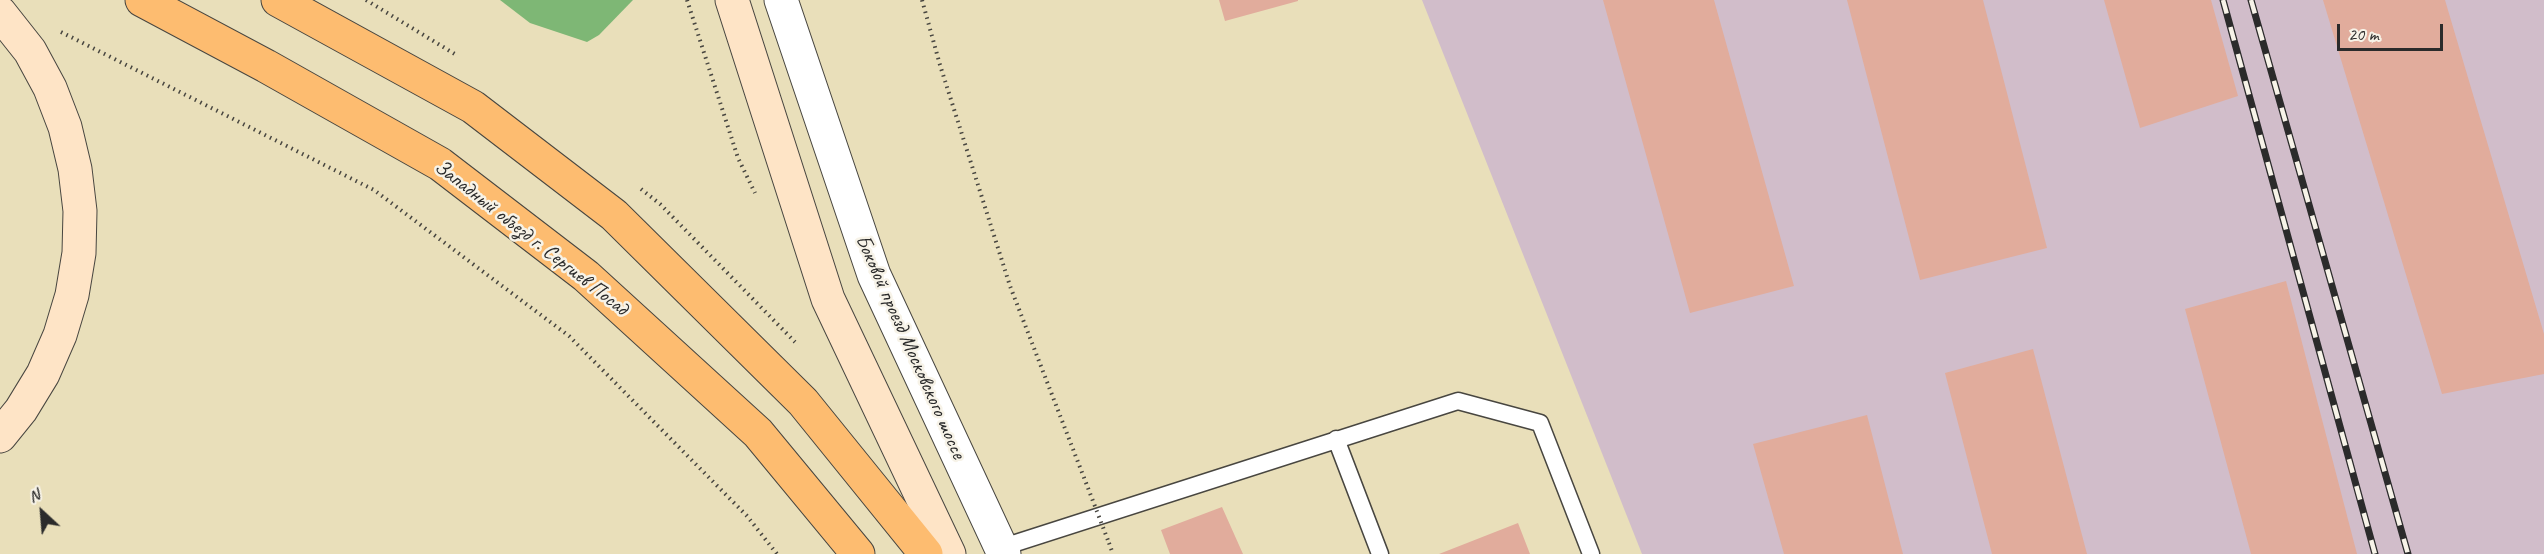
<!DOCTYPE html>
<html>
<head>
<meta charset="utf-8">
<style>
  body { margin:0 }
  #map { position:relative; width:2544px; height:554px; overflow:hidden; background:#e9dfba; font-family:Caveat,sans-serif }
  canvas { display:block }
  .north { position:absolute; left:12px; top:482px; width:60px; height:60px; -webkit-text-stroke:4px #f7f3e8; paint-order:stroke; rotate:334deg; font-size:16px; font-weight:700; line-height:24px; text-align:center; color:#2b2b2b }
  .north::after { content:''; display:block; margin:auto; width:21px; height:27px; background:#2b2b2b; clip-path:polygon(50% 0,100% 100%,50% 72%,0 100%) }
  .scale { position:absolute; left:2337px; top:24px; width:106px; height:27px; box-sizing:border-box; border:3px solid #2b2b2b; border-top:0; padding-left:8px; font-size:18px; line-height:21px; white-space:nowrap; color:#2b2b2b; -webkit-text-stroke:4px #f7f3e8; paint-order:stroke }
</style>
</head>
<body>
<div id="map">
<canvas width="2544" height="554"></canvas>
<div class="north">N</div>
<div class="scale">20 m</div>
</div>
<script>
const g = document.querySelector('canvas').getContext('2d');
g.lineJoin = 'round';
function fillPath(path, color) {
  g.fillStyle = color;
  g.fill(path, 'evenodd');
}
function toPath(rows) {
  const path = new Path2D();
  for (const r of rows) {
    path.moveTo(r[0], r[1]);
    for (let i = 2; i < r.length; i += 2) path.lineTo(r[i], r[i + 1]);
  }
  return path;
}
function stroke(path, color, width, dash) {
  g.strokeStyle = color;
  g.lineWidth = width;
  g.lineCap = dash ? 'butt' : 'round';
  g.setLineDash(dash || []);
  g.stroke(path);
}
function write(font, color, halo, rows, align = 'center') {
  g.font = font + ' Caveat,sans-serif';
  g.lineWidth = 5;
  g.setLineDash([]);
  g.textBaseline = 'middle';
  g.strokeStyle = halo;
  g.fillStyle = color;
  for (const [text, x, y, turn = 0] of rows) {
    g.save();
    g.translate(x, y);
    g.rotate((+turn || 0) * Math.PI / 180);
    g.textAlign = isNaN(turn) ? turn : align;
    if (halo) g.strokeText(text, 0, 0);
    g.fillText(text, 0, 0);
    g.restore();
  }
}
fillPath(toPath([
  [1422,0,2544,0,2544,554,1642,554]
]), '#d1bdca');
fillPath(toPath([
  [500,0,633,0,599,35,587,42,530,23]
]), '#7eb775');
fillPath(toPath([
  [1219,0,1298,0,1298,1,1225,21],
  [1603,0,1714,0,1794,286,1690,313],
  [1847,0,1983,0,2047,248,1920,280],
  [2104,0,2211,0,2238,96,2140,128],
  [2323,0,2445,0,2544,334,2544,374,2442,394],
  [2286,281,2357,554,2251,554,2185,309],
  [2033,349,2087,554,1992,554,1945,373],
  [1867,415,1903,554,1784,554,1753,444],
  [1222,507,1243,554,1170,554,1161,530],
  [1518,523,1530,554,1439,554]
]), '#e1ac9c');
const service = toPath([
  [1336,439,1380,554],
  [1000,548,1458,401,1540,423,1591,554]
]);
const minor = toPath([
  [781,0,874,275,1004,554]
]);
const secondary = toPath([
  [732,0,828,299,949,554],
  [0,13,30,51,50,88,65,127,75,169,80,211,79,253,72,295,60,335,43,374,21,410,0,436]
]);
const primary = toPath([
  [142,0,266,66,440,164,586,276,758,433,858,554],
  [278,0,473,107,614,215,803,402,926,554]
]);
stroke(service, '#484640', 19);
stroke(minor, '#484640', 35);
stroke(secondary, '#484640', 35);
stroke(primary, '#484640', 35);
stroke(toPath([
  [366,0,458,56],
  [687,0,738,158,755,193],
  [922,0,940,65,1010,286,1088,488],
  [61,32,374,190,569,336,747,516,777,554],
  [641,189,660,204,795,342],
  [1109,543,1113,554]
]), '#484640', 4, [1.5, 4.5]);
stroke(service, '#fff', 16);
stroke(minor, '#fff', 33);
stroke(secondary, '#fee4c6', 33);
stroke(primary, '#fdbc70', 33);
const rail = toPath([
  [2223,0,2375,554],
  [2251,0,2408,554]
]);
stroke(rail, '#2b2b2b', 7);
stroke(rail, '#f7f3e8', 4.5, [14]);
stroke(toPath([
  [1088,488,1109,543]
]), '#484640', 4, [1.5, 4.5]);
write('21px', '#2b2b2b', '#f7f3e8', [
  ["Западный объезд г. Сергиев Посад",531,238,38],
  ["Боковой проезд Московского шоссе",910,347,66]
]);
</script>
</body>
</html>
